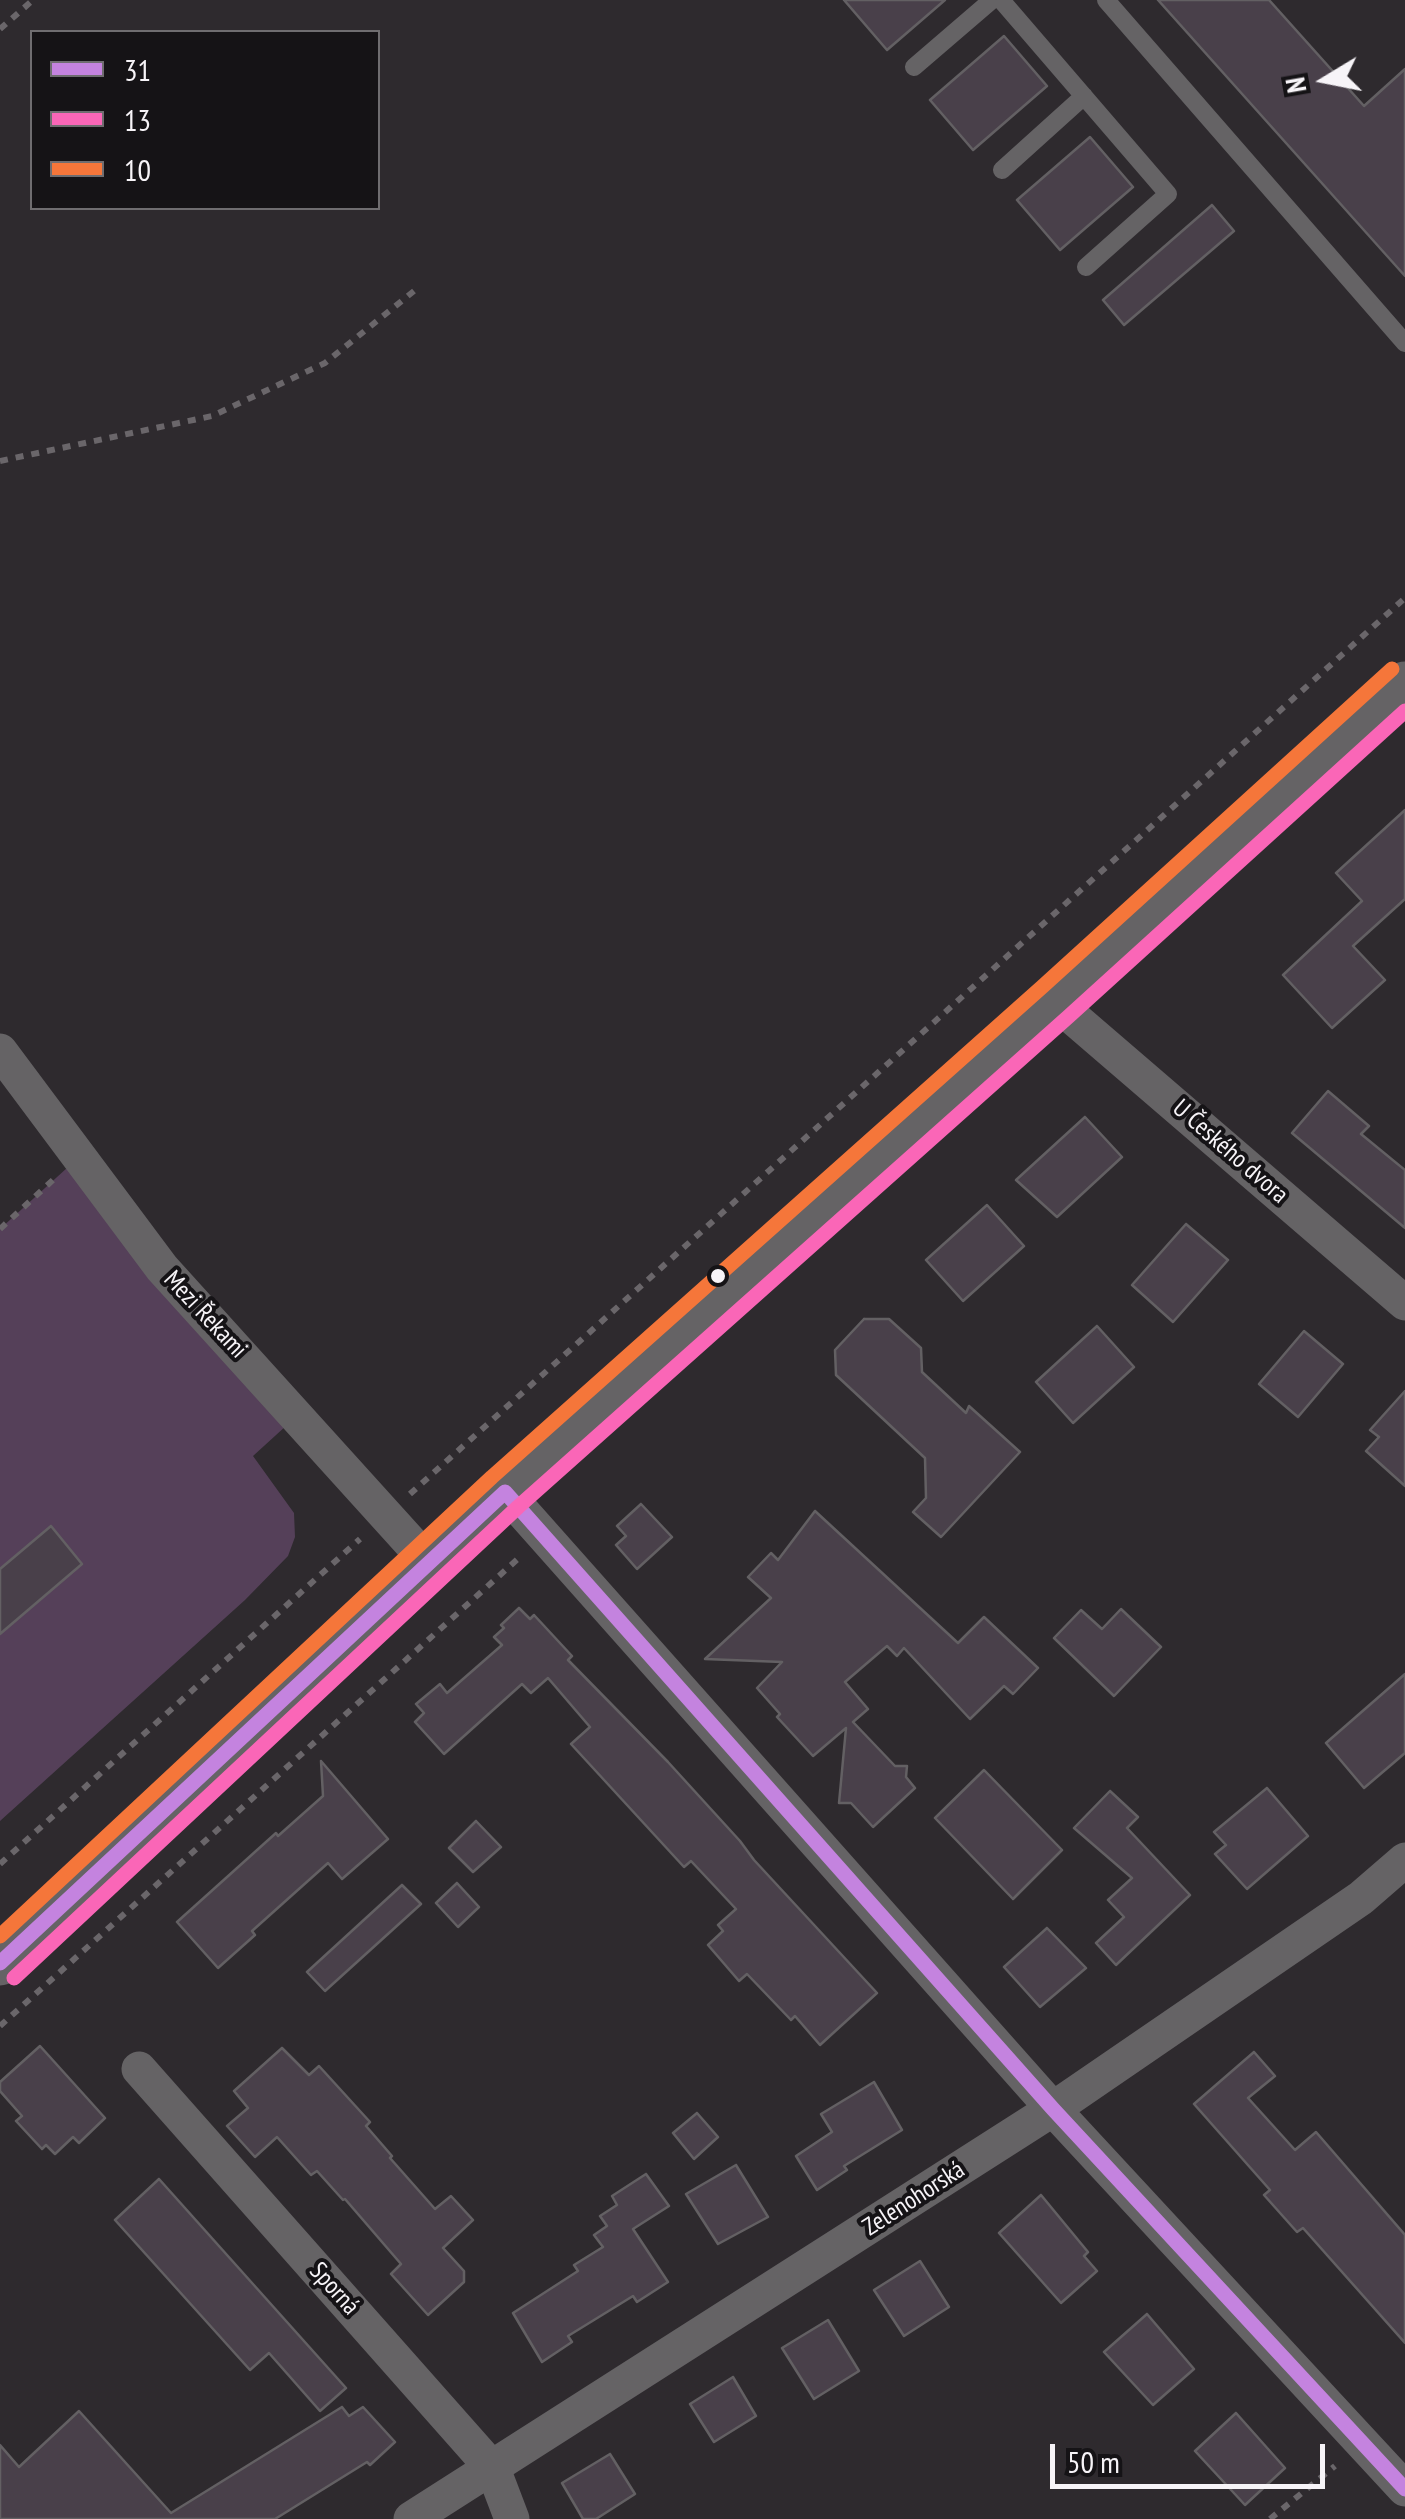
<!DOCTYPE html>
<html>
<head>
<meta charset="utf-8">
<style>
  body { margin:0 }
  #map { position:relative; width:1405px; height:2519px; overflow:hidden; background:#2e2a2e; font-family:"PT Sans Narrow",sans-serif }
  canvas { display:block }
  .legend { position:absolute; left:30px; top:30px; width:350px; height:180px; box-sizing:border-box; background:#151316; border:2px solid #6f6d70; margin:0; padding:12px 18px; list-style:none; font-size:30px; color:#f7f4f8 }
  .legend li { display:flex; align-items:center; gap:20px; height:50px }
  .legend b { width:50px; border:2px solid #6f6d70 }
  .north { position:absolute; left:1275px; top:30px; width:100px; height:100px; -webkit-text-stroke:8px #151316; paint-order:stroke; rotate:260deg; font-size:28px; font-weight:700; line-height:40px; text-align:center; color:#f7f4f8 }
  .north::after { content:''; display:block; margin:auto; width:35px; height:45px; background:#f7f4f8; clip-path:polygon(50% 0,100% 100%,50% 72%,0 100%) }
  .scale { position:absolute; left:1050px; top:2444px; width:275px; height:45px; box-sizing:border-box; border:5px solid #f7f4f8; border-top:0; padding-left:12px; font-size:30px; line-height:35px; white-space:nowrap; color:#f7f4f8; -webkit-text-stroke:8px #151316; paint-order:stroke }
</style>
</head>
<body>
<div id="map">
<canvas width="1405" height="2519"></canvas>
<ul class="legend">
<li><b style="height:12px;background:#c483df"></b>31</li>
<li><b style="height:12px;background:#fa66b7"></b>13</li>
<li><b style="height:12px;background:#f5763a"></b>10</li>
</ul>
<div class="north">N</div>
<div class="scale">50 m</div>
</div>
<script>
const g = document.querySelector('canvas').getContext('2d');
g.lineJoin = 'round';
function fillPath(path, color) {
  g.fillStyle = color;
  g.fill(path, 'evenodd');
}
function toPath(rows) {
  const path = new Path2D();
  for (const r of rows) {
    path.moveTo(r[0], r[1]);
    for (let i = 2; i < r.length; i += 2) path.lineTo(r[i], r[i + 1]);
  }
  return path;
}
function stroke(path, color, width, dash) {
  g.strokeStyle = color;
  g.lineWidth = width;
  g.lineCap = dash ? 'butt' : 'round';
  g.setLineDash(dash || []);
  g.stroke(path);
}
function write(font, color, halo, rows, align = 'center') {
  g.font = font + ' "PT Sans Narrow",sans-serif';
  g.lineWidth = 8;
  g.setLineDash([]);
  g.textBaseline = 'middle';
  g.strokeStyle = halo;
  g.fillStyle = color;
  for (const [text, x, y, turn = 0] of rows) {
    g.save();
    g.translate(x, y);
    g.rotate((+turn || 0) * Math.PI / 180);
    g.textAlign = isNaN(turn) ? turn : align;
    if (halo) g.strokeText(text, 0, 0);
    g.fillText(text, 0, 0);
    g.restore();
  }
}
fillPath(toPath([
  [79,1157,298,1415,253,1456,294,1513,295,1537,288,1556,245,1600,0,1821,0,1229]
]), '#554059');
const building = toPath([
  [844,0,945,0,887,50,844,0],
  [1158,0,1269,0,1364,106,1405,69,1405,276,1158,0],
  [1004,36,1047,86,973,150,930,100,1004,36],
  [1090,137,1133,187,1060,250,1017,200,1090,137],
  [1212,205,1234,231,1124,325,1103,300,1212,205],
  [1405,810,1405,899,1353,946,1385,980,1332,1028,1283,975,1362,901,1336,873,1405,810],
  [1328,1091,1369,1126,1361,1134,1405,1170,1405,1228,1292,1133,1328,1091],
  [1085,1117,1122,1157,1057,1217,1016,1180,1085,1117],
  [987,1205,1024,1246,963,1301,926,1260,987,1205],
  [1186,1224,1228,1260,1173,1322,1132,1285,1186,1224],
  [864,1319,889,1319,921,1348,922,1372,966,1413,969,1406,1020,1452,941,1537,913,1512,926,1498,925,1458,836,1375,835,1350,864,1319],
  [1097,1326,1134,1367,1073,1423,1036,1382,1097,1326],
  [1304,1331,1343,1364,1298,1417,1259,1384,1304,1331],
  [1405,1391,1405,1486,1366,1451,1379,1437,1370,1430,1405,1391],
  [641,1504,672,1537,637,1569,616,1545,626,1536,617,1526,641,1504],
  [815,1511,958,1643,984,1617,1038,1668,1013,1694,1004,1686,970,1719,904,1648,897,1656,887,1646,845,1682,868,1709,853,1722,895,1766,907,1766,906,1777,915,1788,873,1827,851,1803,839,1803,846,1728,813,1756,777,1717,780,1714,757,1688,782,1662,705,1659,771,1598,748,1577,771,1553,778,1560,815,1511],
  [51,1526,82,1564,0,1634,0,1569,51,1526],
  [519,1608,530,1619,534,1615,572,1656,568,1660,668,1762,740,1841,754,1860,877,1993,820,2045,795,2016,791,2020,747,1974,739,1981,708,1945,723,1931,718,1925,736,1909,691,1861,684,1867,571,1744,590,1727,548,1678,531,1693,522,1684,444,1754,415,1722,424,1713,416,1704,440,1684,447,1693,502,1645,494,1637,504,1628,501,1625,519,1608],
  [1121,1609,1161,1647,1114,1696,1054,1638,1081,1610,1102,1629,1121,1609],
  [1405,1674,1405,1753,1364,1788,1326,1743,1405,1674],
  [321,1761,388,1839,342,1879,328,1863,252,1931,255,1935,218,1968,177,1922,276,1833,278,1836,323,1796,321,1761],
  [984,1770,1062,1850,1013,1899,935,1818,984,1770],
  [1267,1788,1308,1836,1247,1889,1215,1854,1226,1845,1214,1832,1267,1788],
  [1110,1791,1138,1817,1127,1828,1190,1895,1116,1965,1096,1943,1124,1917,1108,1900,1132,1878,1074,1828,1110,1791],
  [476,1821,501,1847,473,1872,449,1848,476,1821],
  [457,1883,479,1907,458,1927,436,1903,457,1883],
  [402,1885,421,1904,325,1991,307,1972,402,1885],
  [1047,1928,1086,1968,1040,2007,1004,1967,1047,1928],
  [40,2046,105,2118,79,2143,73,2137,55,2154,46,2145,42,2149,16,2121,22,2116,0,2091,0,2082,40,2046],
  [282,2048,309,2075,319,2066,370,2122,366,2126,392,2156,390,2158,435,2209,451,2196,473,2220,443,2248,464,2271,464,2282,428,2315,391,2274,401,2264,345,2199,343,2200,317,2171,311,2175,277,2137,255,2157,227,2126,248,2108,234,2091,282,2048],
  [1254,2052,1275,2076,1248,2098,1295,2150,1316,2132,1405,2235,1405,2343,1303,2228,1297,2232,1264,2195,1270,2190,1194,2104,1254,2052],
  [874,2082,902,2130,844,2166,847,2170,817,2190,796,2156,832,2132,821,2114,874,2082],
  [697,2113,718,2137,694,2159,673,2133,697,2113],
  [736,2165,768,2217,718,2244,686,2194,736,2165],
  [646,2174,669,2206,633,2229,668,2282,637,2302,633,2296,568,2336,572,2342,542,2362,513,2313,578,2271,574,2265,603,2247,594,2235,607,2226,600,2216,617,2205,612,2196,646,2174],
  [159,2179,346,2388,320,2411,269,2353,250,2370,115,2220,159,2179],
  [1041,2195,1088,2252,1084,2256,1097,2271,1061,2303,999,2233,1041,2195],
  [920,2261,949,2307,904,2336,874,2290,920,2261],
  [1147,2314,1194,2369,1153,2405,1104,2352,1147,2314],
  [828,2320,859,2371,814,2399,782,2348,828,2320],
  [733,2377,756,2416,714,2442,690,2404,733,2377],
  [342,2407,349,2416,363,2407,395,2442,370,2465,367,2462,275,2519,0,2519,0,2445,19,2467,79,2411,171,2513,342,2407],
  [1236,2413,1285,2468,1245,2505,1195,2451,1236,2413],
  [610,2454,635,2494,596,2519,583,2519,562,2483,610,2454]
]);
fillPath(building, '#49404a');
stroke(building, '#636063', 2.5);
stroke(toPath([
  [0,29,33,0],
  [0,461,212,416,325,363,414,291],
  [0,1229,54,1179],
  [410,1494,1405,598],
  [0,1864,360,1539],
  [0,2026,520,1557],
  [1270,2519,1335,2466]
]), '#6a666a', 6, [8, 8]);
stroke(toPath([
  [1001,0,1168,194,1086,267],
  [1106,0,1405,343],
  [914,67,992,0],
  [1002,170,1084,96]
]), '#656365', 18);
stroke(toPath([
  [1055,1002,1405,1303],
  [0,1051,162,1268,429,1563],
  [505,1492,1053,2109,1405,2489],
  [139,2069,493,2469,512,2519],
  [411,2519,1053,2109,1361,1898,1405,1860]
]), '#656365', 35);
stroke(toPath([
  [0,1963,505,1492,1055,1002,1405,684]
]), '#656365', 45);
stroke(toPath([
  [505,1492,1053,2109,1405,2489],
  [0,1963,505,1492]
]), '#c483df', 15);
stroke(toPath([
  [14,1978,518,1507,1068,1017,1405,711]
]), '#fa66b7', 15);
stroke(toPath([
  [0,1936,492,1477,1042,987,1392,669]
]), '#f5763a', 15);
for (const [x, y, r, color] of [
  [718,1276,9,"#f7f4f8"]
]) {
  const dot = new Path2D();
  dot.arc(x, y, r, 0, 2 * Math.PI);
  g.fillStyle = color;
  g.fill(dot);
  stroke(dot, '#151316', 4);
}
write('25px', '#f7f4f8', '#151316', [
  ["U Českého dvora",1230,1152,41],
  ["Mezi Řekami",205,1315,47],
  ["Zelenohorská",914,2199,-33],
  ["Sporná",334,2289,48]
]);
</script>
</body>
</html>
